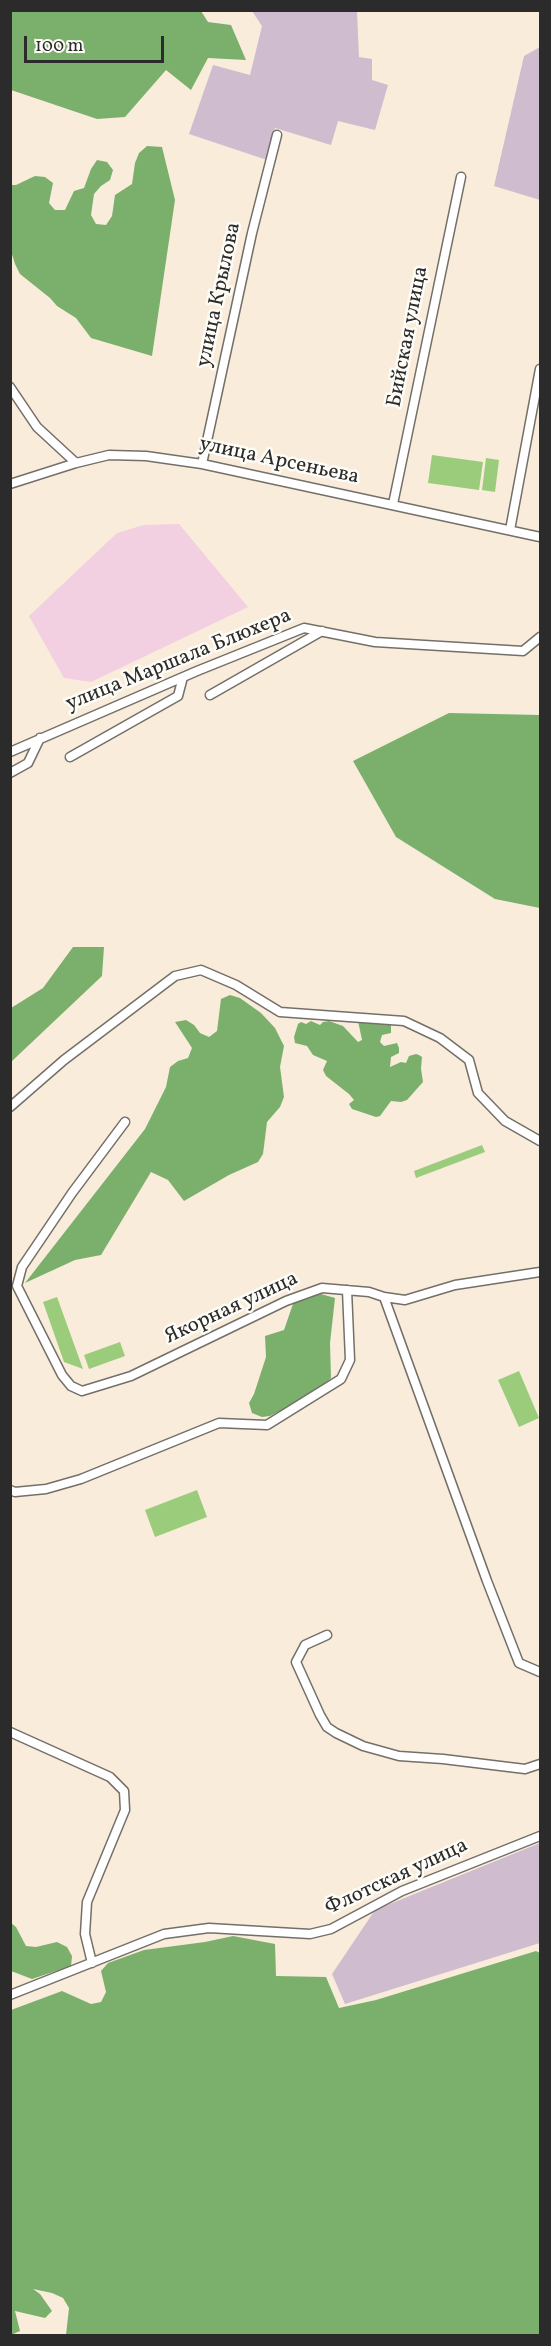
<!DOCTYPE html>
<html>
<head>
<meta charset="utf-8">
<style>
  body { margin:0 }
  #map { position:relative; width:551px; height:2346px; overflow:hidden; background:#f9ecdb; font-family:Vollkorn,serif }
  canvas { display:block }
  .frame { position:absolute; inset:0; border:12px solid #2b2b2b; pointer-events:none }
  .scale { position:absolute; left:24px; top:36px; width:140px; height:27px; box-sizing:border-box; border:3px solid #2b2b2b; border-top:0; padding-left:8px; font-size:18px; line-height:21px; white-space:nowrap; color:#2b2b2b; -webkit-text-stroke:4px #fdfcf7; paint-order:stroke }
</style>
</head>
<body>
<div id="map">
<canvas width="551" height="2346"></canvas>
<div class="frame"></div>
<div class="scale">100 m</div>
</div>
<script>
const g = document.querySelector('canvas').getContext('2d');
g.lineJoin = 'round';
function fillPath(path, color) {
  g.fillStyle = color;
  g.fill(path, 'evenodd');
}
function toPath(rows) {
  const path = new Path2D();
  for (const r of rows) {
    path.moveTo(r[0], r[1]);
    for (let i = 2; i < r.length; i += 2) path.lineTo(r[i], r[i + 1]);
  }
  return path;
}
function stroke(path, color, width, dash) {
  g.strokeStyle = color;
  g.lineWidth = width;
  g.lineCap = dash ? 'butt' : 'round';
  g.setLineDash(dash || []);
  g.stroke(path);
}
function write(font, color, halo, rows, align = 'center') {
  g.font = font + ' Vollkorn,serif';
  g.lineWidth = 5;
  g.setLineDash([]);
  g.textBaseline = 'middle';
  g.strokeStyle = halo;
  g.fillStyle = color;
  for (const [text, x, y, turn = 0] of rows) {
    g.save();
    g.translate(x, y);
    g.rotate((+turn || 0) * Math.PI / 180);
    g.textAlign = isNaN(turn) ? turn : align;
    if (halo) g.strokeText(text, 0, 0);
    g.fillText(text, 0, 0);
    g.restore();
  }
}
fillPath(toPath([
  [179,524,248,607,91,682,64,678,29,616,117,533,144,525]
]), '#f2cfe1');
fillPath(toPath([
  [252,11,357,11,359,57,372,59,372,80,388,85,375,130,338,121,331,145,275,128,267,160,189,134,213,65,250,75,262,26],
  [540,47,540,200,494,186,524,56],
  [540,1843,540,1943,345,2004,332,1974,375,1910]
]), '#cfbdcf');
fillPath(toPath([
  [432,455,483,462,479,490,428,483],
  [486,458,499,460,495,492,482,490],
  [482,1145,485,1152,416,1178,414,1171],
  [57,1297,83,1369,64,1362,43,1302],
  [120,1342,125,1356,89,1369,84,1355],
  [519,1371,539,1418,519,1427,498,1380],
  [197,1490,207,1517,155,1537,145,1510]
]), '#9acc7c');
fillPath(toPath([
  [10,11,201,11,208,22,231,25,246,60,208,58,191,90,166,70,125,117,97,119,11,90],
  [147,146,162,147,175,200,152,356,91,338,76,318,57,306,50,298,20,274,15,264,10,248,11,185,16,185,35,176,45,177,53,183,49,203,55,210,65,210,74,191,84,188,91,169,97,160,107,162,113,170,110,180,101,186,94,194,91,215,96,224,106,225,112,216,115,195,132,184,135,163,139,153],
  [449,713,540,715,540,908,495,899,396,837,353,761],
  [73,947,104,947,102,976,11,1062,11,1008,43,988],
  [230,995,240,998,261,1013,275,1028,284,1046,280,1067,284,1097,280,1107,267,1122,263,1154,258,1162,229,1175,184,1201,168,1180,151,1172,101,1255,75,1260,25,1283,145,1129,166,1087,170,1067,178,1061,188,1058,192,1048,175,1022,186,1020,194,1025,200,1033,209,1037,217,1031,221,999],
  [311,1021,320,1025,323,1022,329,1021,343,1026,358,1042,362,1040,358,1021,391,1024,391,1033,382,1035,380,1042,384,1046,397,1043,399,1048,399,1053,391,1057,390,1067,401,1062,406,1063,409,1056,416,1054,419,1055,422,1057,421,1069,423,1082,407,1100,401,1102,391,1101,380,1116,376,1117,352,1109,349,1104,354,1100,349,1094,326,1076,323,1070,327,1061,313,1055,307,1046,295,1043,294,1037,298,1024,301,1022,306,1024],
  [321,1294,335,1298,330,1343,331,1378,315,1393,270,1416,262,1417,252,1413,249,1403,254,1394,266,1357,265,1336,284,1330,294,1301],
  [10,1922,16,1927,26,1946,36,1947,57,1942,67,1947,72,1956,71,1966,32,1979,11,1971],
  [233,1936,275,1944,276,1976,326,1977,339,2008,376,2000,536,1951,540,1953,540,2335,66,2335,69,2308,63,2298,52,2293,33,2289,40,2294,52,2311,45,2318,15,2311,20,2331,11,2335,11,2010,62,1991,91,2004,101,2002,106,1992,101,1971,108,1963,144,1950,205,1942]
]), '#7bb06c');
const street = toPath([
  [10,387,37,427,76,463],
  [202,464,252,233,277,135],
  [10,484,76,463,109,455,146,456,202,464,540,537],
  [393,504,461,177],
  [510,530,540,369],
  [210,695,322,631],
  [10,752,197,671,304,628,375,642,523,651,540,637],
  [70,757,178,696,183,677],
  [10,773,28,763,40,738],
  [10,1107,64,1060,175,976,201,970,236,985,280,1012,404,1021,440,1038,469,1060,478,1093,505,1121,540,1141],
  [125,1122,72,1193,22,1267,17,1286,62,1375,71,1386,82,1391,131,1376,286,1301,322,1288,369,1292,384,1297,405,1300,455,1285,540,1272],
  [384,1297,487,1581,519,1663,540,1672],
  [10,1490,15,1492,46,1489,81,1479,219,1423,267,1425,341,1379,350,1360,347,1290],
  [327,1635,305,1645,296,1662,320,1715,327,1727,336,1733,363,1746,399,1756,443,1759,525,1769,540,1764],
  [10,1732,110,1777,124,1791,125,1810,87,1902,85,1934,92,1963],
  [10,1995,164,1934,209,1928,310,1934,331,1929,402,1891,540,1836]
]);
stroke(street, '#736f69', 11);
stroke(street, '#fff', 8);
write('21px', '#2b2b2b', '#fdfcf7', [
  ["улица Крылова",220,295,-78],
  ["Бийская улица",409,337,-79],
  ["улица Арсеньева",279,462,12],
  ["улица Маршала Блюхера",179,661,-22],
  ["Якорная улица",232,1309,-25],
  ["Флотская улица",397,1878,-25]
]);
</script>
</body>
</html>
